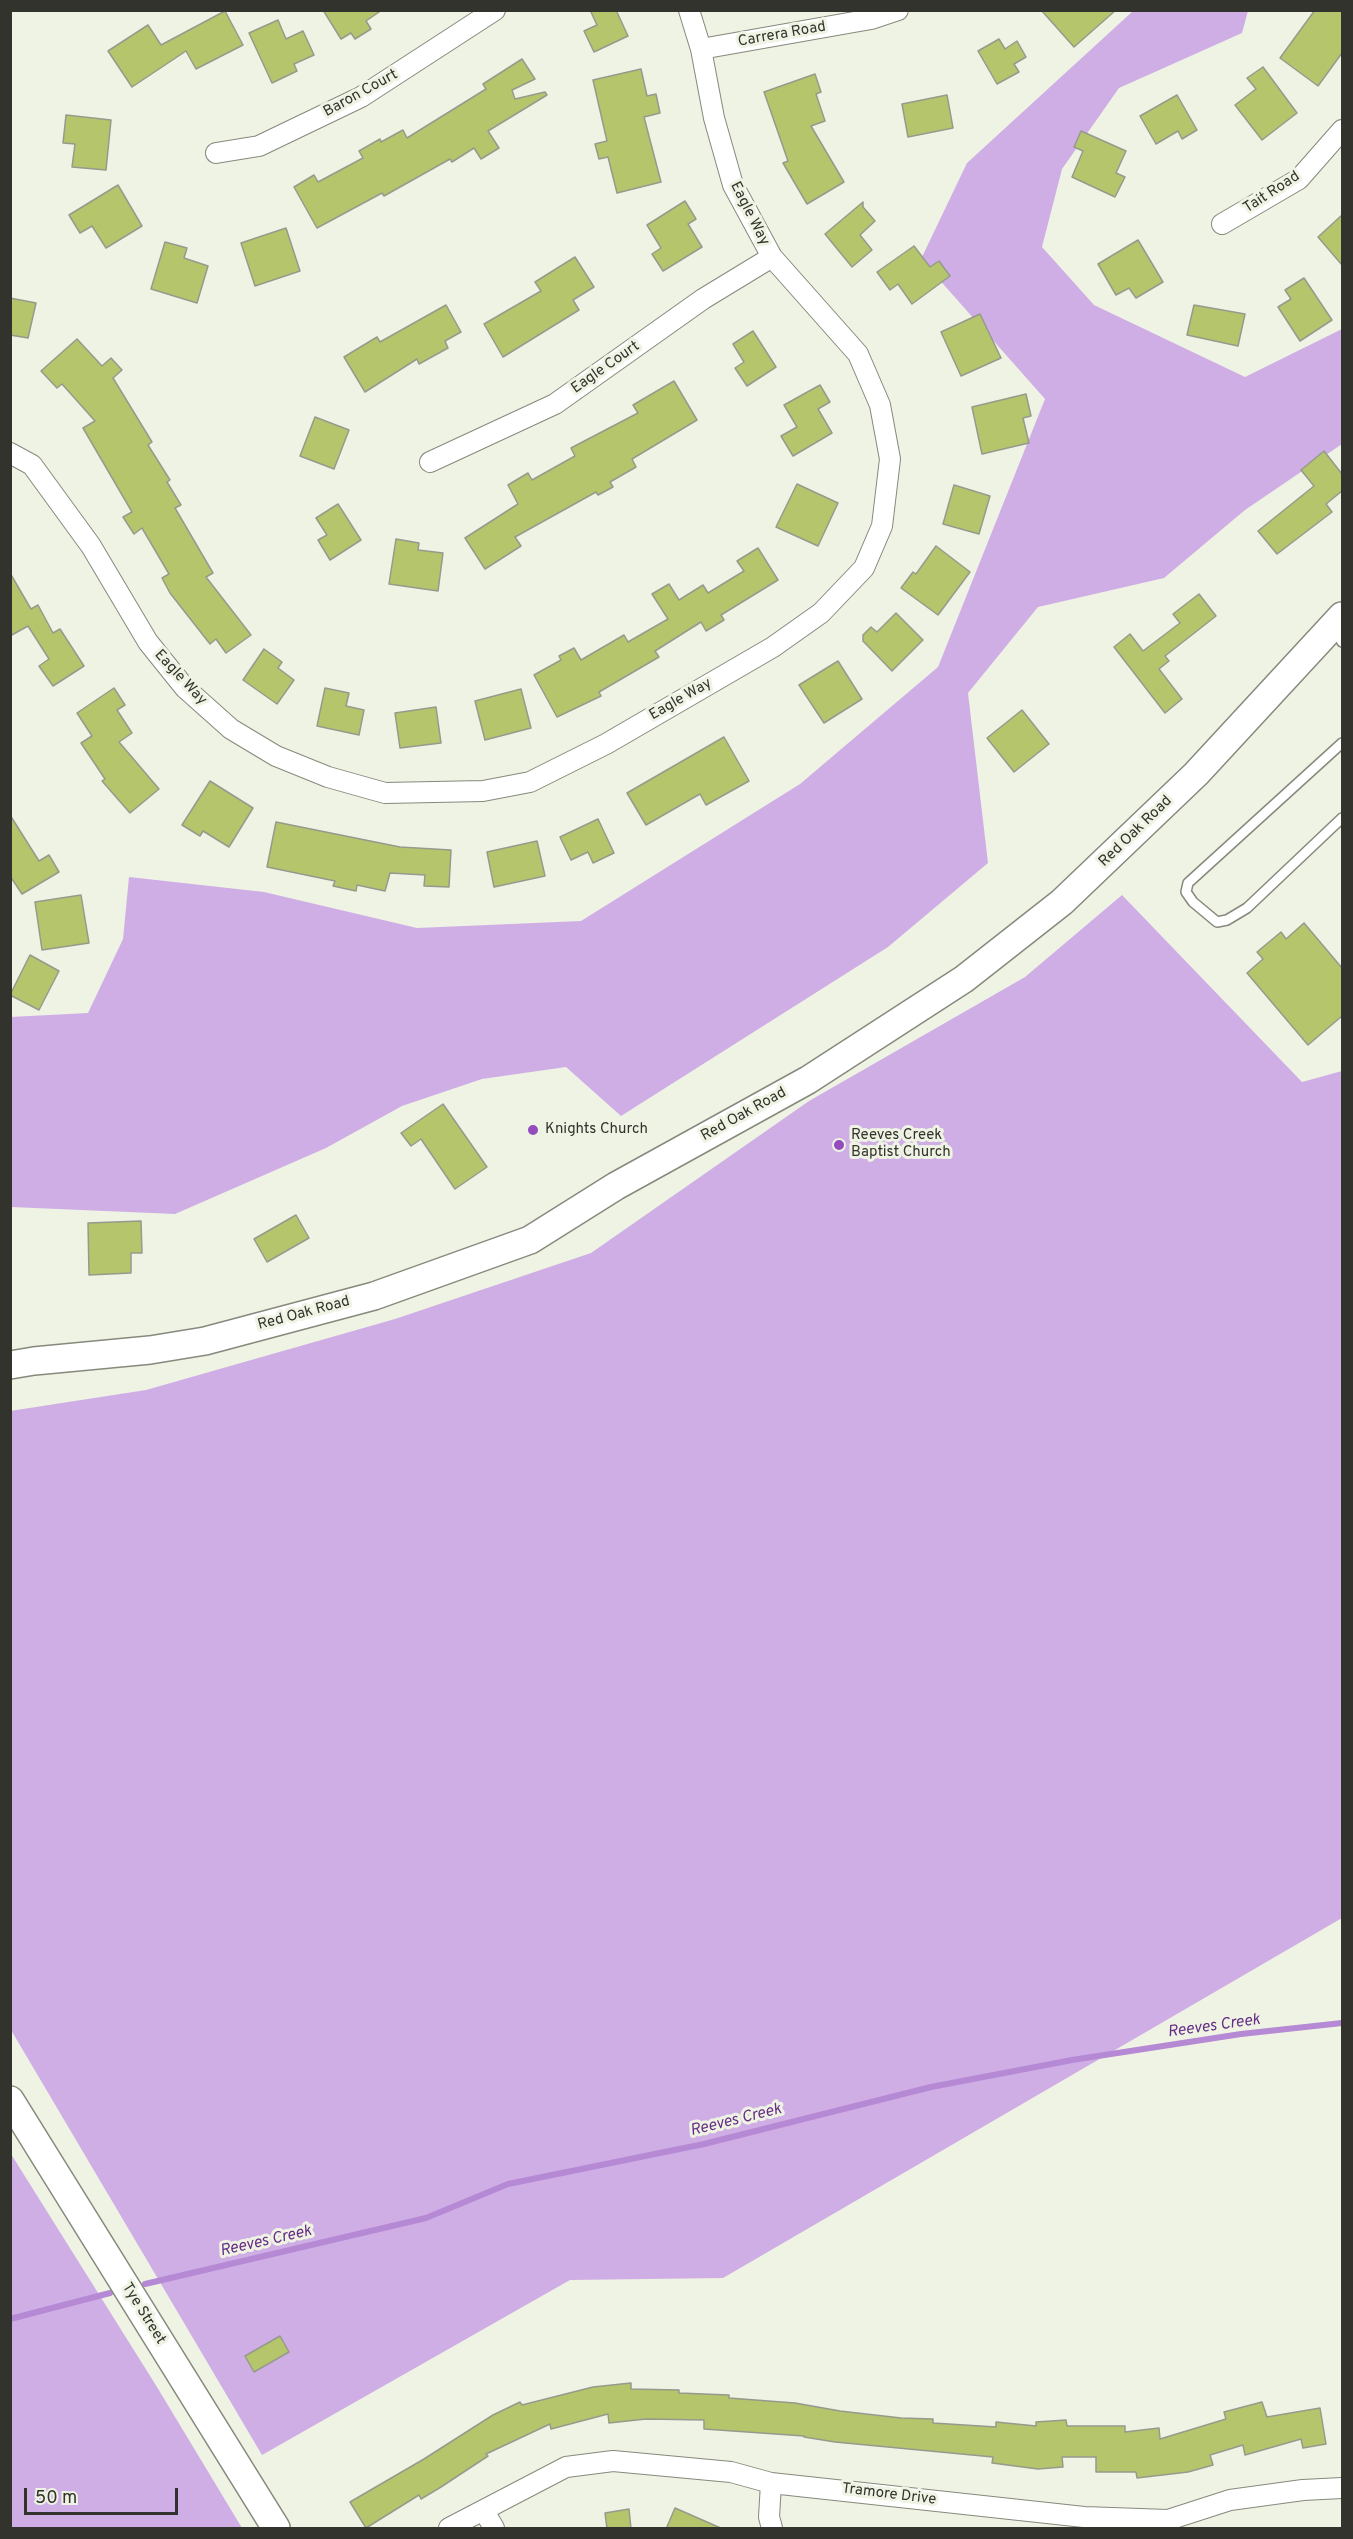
<!DOCTYPE html>
<html>
<head>
<meta charset="utf-8">
<style>
  body { margin:0 }
  #map { position:relative; width:1353px; height:2539px; overflow:hidden; background:#eff3e4; font-family:Overpass,sans-serif }
  canvas { display:block }
  .frame { position:absolute; inset:0; border:12px solid #32332d; pointer-events:none }
  .scale { position:absolute; left:24px; top:2488px; width:154px; height:27px; box-sizing:border-box; border:3px solid #32332d; border-top:0; padding-left:8px; font-size:18px; line-height:21px; white-space:nowrap; color:#32332d; -webkit-text-stroke:4px #eff3e4; paint-order:stroke }
</style>
</head>
<body>
<div id="map">
<canvas width="1353" height="2539"></canvas>
<div class="frame"></div>
<div class="scale">50 m</div>
</div>
<script>
const g = document.querySelector('canvas').getContext('2d');
g.lineJoin = 'round';
function fillPath(path, color) {
  g.fillStyle = color;
  g.fill(path, 'evenodd');
}
function toPath(rows) {
  const path = new Path2D();
  for (const r of rows) {
    path.moveTo(r[0], r[1]);
    for (let i = 2; i < r.length; i += 2) path.lineTo(r[i], r[i + 1]);
  }
  return path;
}
function stroke(path, color, width, dash) {
  g.strokeStyle = color;
  g.lineWidth = width;
  g.lineCap = dash ? 'butt' : 'round';
  g.setLineDash(dash || []);
  g.stroke(path);
}
function write(font, color, halo, rows, align = 'center') {
  g.font = font + ' Overpass,sans-serif';
  g.lineWidth = 6;
  g.setLineDash([]);
  g.textBaseline = 'middle';
  g.strokeStyle = halo;
  g.fillStyle = color;
  for (const [text, x, y, turn = 0] of rows) {
    g.save();
    g.translate(x, y);
    g.rotate((+turn || 0) * Math.PI / 180);
    g.textAlign = isNaN(turn) ? turn : align;
    if (halo) g.strokeText(text, 0, 0);
    g.fillText(text, 0, 0);
    g.restore();
  }
}
fillPath(toPath([
  [1133,11,1248,11,1242,33,1119,88,1062,169,1042,247,1094,305,1245,377,1342,329,1342,444,1245,510,1164,578,1038,607,968,693,988,863,888,947,621,1116,566,1067,482,1079,402,1106,326,1148,175,1214,11,1207,10,1017,88,1013,123,939,129,877,264,892,417,928,581,921,800,784,938,667,1045,399,921,259,967,163],
  [1122,895,1302,1082,1342,1071,1342,1918,723,2278,570,2280,262,2455,11,2030,10,1411,146,1390,395,1319,591,1253,809,1101,1025,977],
  [11,2154,157,2387,242,2528,11,2528]
]), '#cfaee6');
stroke(toPath([
  [145,2284,426,2218,508,2184,704,2144,931,2087,1072,2060,1241,2034,1342,2023],
  [10,2319,110,2293]
]), '#b589d4', 6);
const building = toPath([
  [323,10,382,10,366,21,371,29,355,39,351,33,341,39,323,10],
  [590,10,616,10,628,36,594,52,584,31,597,25,590,10],
  [1041,10,1116,10,1074,47,1041,10],
  [1315,10,1342,10,1342,53,1318,86,1280,58,1315,10],
  [225,11,243,45,196,69,186,51,132,87,108,51,148,25,161,45,225,11],
  [278,20,286,39,303,31,314,55,294,64,297,71,272,83,249,33,278,20],
  [999,39,1005,49,1017,41,1026,57,1014,64,1019,72,997,84,978,51,999,39],
  [522,59,535,79,512,90,515,99,545,92,547,95,488,131,499,148,481,159,474,148,452,162,450,159,384,196,382,193,317,228,294,187,314,175,318,182,363,158,359,151,380,139,381,142,403,130,407,138,486,89,483,84,522,59],
  [1263,67,1297,113,1262,140,1235,105,1256,89,1247,78,1263,67],
  [641,69,647,96,656,94,660,113,644,117,661,182,617,193,608,157,599,159,595,144,607,141,593,80,641,69],
  [815,74,821,92,816,94,825,121,811,126,844,182,807,204,783,163,788,161,764,92,815,74],
  [947,95,953,128,908,137,902,104,947,95],
  [1177,95,1197,130,1182,139,1178,131,1156,144,1140,116,1177,95],
  [66,115,111,120,106,170,72,167,75,144,63,143,66,115],
  [1081,131,1126,151,1116,173,1125,177,1115,197,1072,177,1083,151,1074,147,1081,131],
  [118,185,142,226,106,248,92,226,80,233,69,215,118,185],
  [685,201,696,219,688,224,702,247,663,271,652,254,661,248,647,225,685,201],
  [863,202,863,207,875,221,860,235,872,250,852,267,825,234,863,202],
  [1342,215,1342,265,1318,237,1342,215],
  [286,228,300,271,255,286,241,243,286,228],
  [1138,240,1163,282,1136,298,1129,288,1116,295,1098,264,1138,240],
  [165,242,187,248,184,258,208,266,197,303,151,289,165,242],
  [914,246,930,267,939,261,950,276,912,304,898,284,890,290,877,272,914,246],
  [575,257,594,287,573,300,579,310,503,357,484,324,541,291,535,282,575,257],
  [1304,278,1332,320,1300,341,1278,307,1291,299,1285,290,1304,278],
  [10,298,36,303,28,338,10,335,10,298],
  [446,305,461,332,445,341,448,348,419,364,417,359,365,392,344,357,377,337,380,342,446,305],
  [1194,305,1245,314,1238,346,1187,335,1194,305],
  [980,314,1001,358,961,376,941,332,980,314],
  [753,331,776,367,747,386,735,368,744,362,733,344,753,331],
  [77,339,102,366,111,358,122,370,113,378,152,442,148,445,170,480,167,482,181,505,175,508,213,573,206,577,251,635,226,653,216,639,210,644,170,593,162,578,169,574,142,528,134,534,123,517,132,512,83,428,95,421,62,384,57,388,41,371,77,339],
  [674,381,697,420,632,459,636,467,610,482,613,487,598,495,596,492,515,537,521,546,485,569,465,538,518,504,508,485,528,473,532,480,575,456,571,448,638,413,633,405,674,381],
  [820,385,830,402,818,409,832,433,793,456,781,436,797,427,784,405,820,385],
  [1026,394,1031,416,1023,418,1029,443,982,454,972,407,1026,394],
  [315,417,349,430,334,469,300,456,315,417],
  [1324,451,1342,474,1342,491,1326,504,1332,512,1277,554,1258,531,1314,486,1301,470,1324,451],
  [797,484,838,503,818,546,776,527,797,484],
  [954,485,990,496,979,534,943,524,954,485],
  [338,504,361,540,330,560,318,540,327,535,316,518,338,504],
  [396,539,419,543,418,550,443,553,438,591,389,584,396,539],
  [936,546,970,572,938,615,901,588,913,572,916,574,936,546],
  [758,548,778,580,721,615,724,620,706,631,701,622,655,651,659,657,599,692,601,696,557,717,534,675,561,660,559,656,574,648,581,660,624,635,628,642,668,619,652,594,669,584,679,600,703,585,708,593,744,571,737,561,758,548],
  [10,573,31,609,38,605,53,633,60,629,84,666,53,686,39,666,49,659,28,626,10,636,10,573],
  [1199,594,1216,616,1165,656,1169,661,1159,669,1182,699,1165,713,1114,647,1130,634,1143,651,1180,623,1173,614,1199,594],
  [896,613,923,640,892,671,863,641,863,635,871,627,877,632,896,613],
  [264,649,282,662,278,668,294,680,277,704,243,680,264,649],
  [838,661,862,699,824,723,799,685,838,661],
  [114,688,125,705,117,710,132,733,119,742,159,789,130,813,102,781,105,779,81,743,92,736,77,713,114,688],
  [325,688,349,693,346,706,364,710,359,735,317,726,325,688],
  [521,689,531,728,485,740,475,701,521,689],
  [436,707,441,743,400,748,395,713,436,707],
  [1022,710,1049,744,1014,772,987,738,1022,710],
  [724,737,749,781,706,805,700,794,646,825,627,793,724,737],
  [210,781,253,808,229,847,203,831,200,836,182,825,210,781],
  [10,815,39,861,49,855,59,872,22,894,10,876,10,815],
  [598,819,614,853,593,863,588,852,571,860,560,837,598,819],
  [276,822,400,847,451,850,449,887,424,886,425,875,390,873,385,891,357,885,356,891,333,886,335,881,267,867,276,822],
  [537,841,545,876,494,887,487,852,537,841],
  [81,895,89,943,42,950,35,902,81,895],
  [1304,923,1342,968,1342,1016,1308,1045,1247,973,1263,959,1257,952,1281,932,1286,939,1304,923],
  [30,955,59,971,39,1010,10,995,30,955],
  [443,1104,487,1167,455,1189,421,1139,411,1146,401,1133,443,1104],
  [296,1215,309,1238,267,1262,254,1239,296,1215],
  [141,1221,142,1253,131,1253,131,1273,89,1275,88,1223,141,1221],
  [280,2336,289,2352,254,2372,245,2356,280,2336],
  [631,2383,631,2389,679,2390,679,2393,729,2395,729,2398,795,2403,840,2411,901,2418,933,2419,933,2423,996,2427,996,2422,1036,2426,1036,2422,1066,2420,1067,2426,1125,2426,1125,2432,1159,2428,1160,2439,1226,2419,1224,2412,1262,2402,1267,2417,1320,2408,1326,2444,1303,2448,1301,2439,1245,2455,1243,2445,1210,2455,1213,2465,1188,2472,1137,2478,1136,2472,1096,2472,1096,2457,1062,2457,1063,2467,1038,2469,992,2463,993,2457,835,2442,804,2437,804,2436,704,2429,704,2420,646,2419,609,2423,608,2414,551,2429,550,2424,486,2454,488,2456,441,2487,421,2499,419,2495,366,2528,350,2502,424,2459,493,2415,520,2402,522,2405,593,2387,631,2383],
  [675,2508,723,2529,666,2529,675,2508],
  [629,2509,631,2529,607,2529,605,2513,629,2509]
]);
fillPath(building, '#b5c56c');
stroke(building, '#969a8c', 1.5);
const lane = toPath([
  [1334,629,1342,642],
  [1342,743,1188,883,1186,892,1193,902,1217,922,1227,920,1247,908,1342,818]
]);
const street = toPath([
  [701,49,871,19,898,10],
  [216,153,259,146,361,97,495,10],
  [1222,224,1299,179,1342,130],
  [10,453,32,465,91,546,148,642,185,688,231,729,276,756,328,777,385,793,483,791,530,782,606,744,773,647,821,613,864,568,882,526,890,459,880,405,858,354,772,257,733,185,714,118,701,49,689,10],
  [430,462,555,404,703,299,772,257],
  [771,2483,769,2517,772,2528],
  [484,2511,494,2528],
  [449,2528,566,2467,613,2461,731,2472,771,2483,1084,2517,1168,2520,1230,2500,1303,2490,1342,2488]
]);
const secondary = toPath([
  [10,1365,34,1361,150,1350,205,1341,374,1296,530,1240,616,1186,808,1080,964,979,1062,902,1196,774,1342,616],
  [10,2100,276,2528]
]);
stroke(lane, '#86897c', 12);
stroke(street, '#86897c', 22);
stroke(secondary, '#86897c', 30);
stroke(lane, '#fff', 9);
stroke(street, '#fff', 20);
stroke(secondary, '#fff', 27);
for (const [x, y, r, color] of [
  [533,1130,6,"#934bbe"],
  [839,1145,6,"#934bbe"]
]) {
  const dot = new Path2D();
  dot.arc(x, y, r, 0, 2 * Math.PI);
  g.fillStyle = color;
  g.fill(dot);
  stroke(dot, '#eff3e4', 2);
}
write('15px', '#32332d', '#eff3e4', [
  ["Carrera Road",782,35,-10],
  ["Baron Court",361,94,-29],
  ["Tait Road",1272,193,-33],
  ["Eagle Way",749,214,63],
  ["Eagle Court",606,368,-35],
  ["Eagle Way",180,678,47],
  ["Eagle Way",681,700,-30],
  ["Red Oak Road",1136,832,-44],
  ["Red Oak Road",744,1115,-29],
  ["Red Oak Road",304,1314,-15],
  ["Tye Street",143,2314,58],
  ["Tramore Drive",889,2495,7]
]);
write('15px', '#32332d', '#eff3e4', [
  ["Knights Church",545,1130],
  ["Reeves Creek",851,1136],
  ["Baptist Church",851,1153]
], 'left');
write('italic 16px', '#662e86', '#eff3e4', [
  ["Reeves Creek",1214,2027,-8],
  ["Reeves Creek",736,2121,-14],
  ["Reeves Creek",266,2242,-13]
]);
</script>
</body>
</html>
